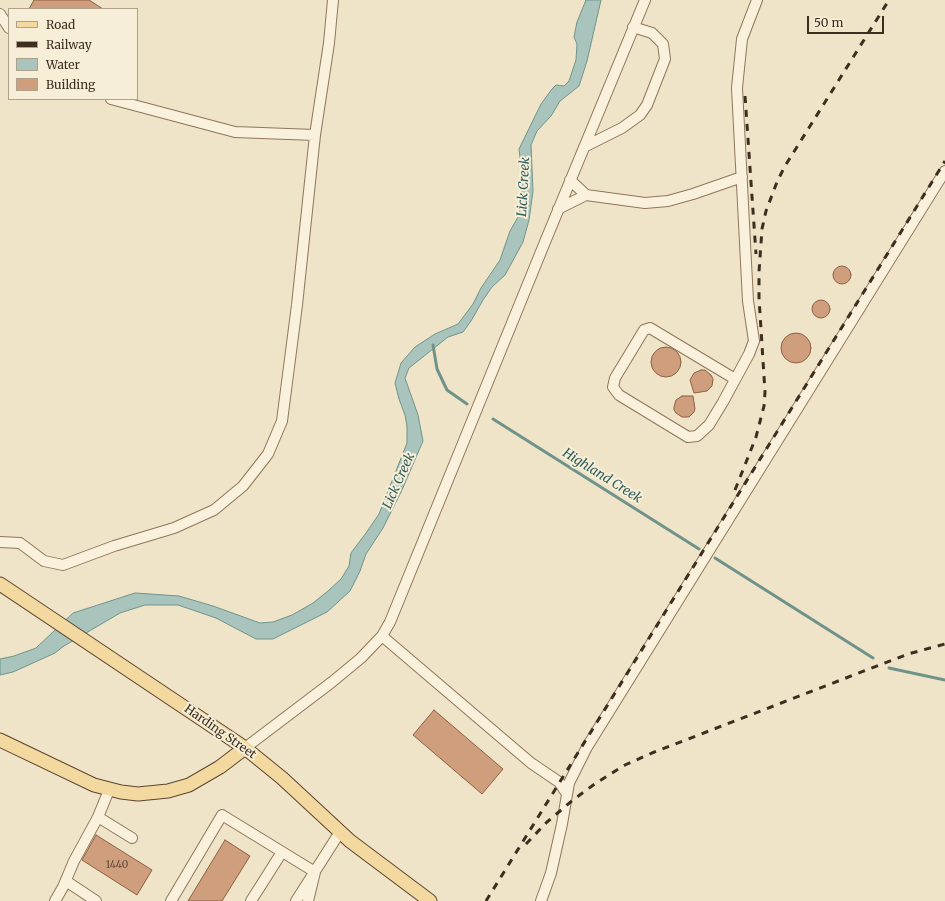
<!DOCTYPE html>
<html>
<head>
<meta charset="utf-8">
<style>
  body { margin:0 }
  #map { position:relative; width:945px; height:901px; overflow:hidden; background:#f0e4c8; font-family:Merriweather,serif }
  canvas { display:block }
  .legend { position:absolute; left:8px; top:8px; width:130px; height:92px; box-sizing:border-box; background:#f7eed8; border:1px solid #ada18e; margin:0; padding:5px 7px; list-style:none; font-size:12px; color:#3d2e20 }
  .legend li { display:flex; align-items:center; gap:8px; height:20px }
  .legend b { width:20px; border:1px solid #ada18e }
  .scale { position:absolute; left:807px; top:16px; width:77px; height:18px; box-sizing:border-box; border:2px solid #3d2e20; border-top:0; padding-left:5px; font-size:12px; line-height:14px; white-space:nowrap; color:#3d2e20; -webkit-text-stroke:3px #f7eed8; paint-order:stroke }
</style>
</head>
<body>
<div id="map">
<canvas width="945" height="901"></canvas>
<ul class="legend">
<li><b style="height:5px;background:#f3d9a0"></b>Road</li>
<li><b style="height:5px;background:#3d2e20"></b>Railway</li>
<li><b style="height:11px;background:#a9c4bc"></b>Water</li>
<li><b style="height:11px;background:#cf9f7d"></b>Building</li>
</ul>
<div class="scale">50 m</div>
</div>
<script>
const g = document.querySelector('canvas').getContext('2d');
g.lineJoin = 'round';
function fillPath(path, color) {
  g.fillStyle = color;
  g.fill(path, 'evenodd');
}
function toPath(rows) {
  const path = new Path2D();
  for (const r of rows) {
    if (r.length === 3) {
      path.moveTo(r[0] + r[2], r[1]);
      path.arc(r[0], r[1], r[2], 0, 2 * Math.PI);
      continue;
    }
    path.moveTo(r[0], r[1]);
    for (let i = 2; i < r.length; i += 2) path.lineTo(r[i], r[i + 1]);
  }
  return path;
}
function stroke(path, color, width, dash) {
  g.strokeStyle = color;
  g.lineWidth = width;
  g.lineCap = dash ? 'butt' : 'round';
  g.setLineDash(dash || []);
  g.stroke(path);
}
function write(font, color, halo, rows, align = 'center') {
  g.font = font + ' Merriweather,serif';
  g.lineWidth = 4;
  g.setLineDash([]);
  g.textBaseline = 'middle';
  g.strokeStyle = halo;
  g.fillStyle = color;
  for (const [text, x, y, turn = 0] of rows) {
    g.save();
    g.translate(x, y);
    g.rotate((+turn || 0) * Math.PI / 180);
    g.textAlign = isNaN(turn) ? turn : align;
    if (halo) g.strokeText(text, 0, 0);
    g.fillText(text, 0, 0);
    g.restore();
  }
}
const water = toPath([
  [586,0,601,0,587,61,579,86,560,101,551,116,537,131,531,145,533,191,529,220,523,242,505,275,492,287,483,300,471,321,463,332,448,337,409,368,405,378,418,415,423,441,402,490,383,528,366,554,360,571,350,591,327,612,273,639,256,639,216,618,178,605,145,605,120,613,64,646,55,653,13,672,0,675,0,659,14,656,36,648,73,613,135,593,179,596,213,606,260,623,273,622,292,615,313,603,328,591,341,579,349,566,351,553,366,533,379,514,407,443,407,426,405,415,399,399,395,383,401,363,415,347,435,334,458,324,473,304,481,288,500,260,510,231,518,217,522,200,522,173,519,149,541,104,552,89,556,85,564,86,569,81,576,60,577,44,574,37,577,22,586,0]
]);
fillPath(water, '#a9c4bc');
stroke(water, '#6f938a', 1);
stroke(toPath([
  [433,345,437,369,447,390,467,404],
  [493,419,699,549],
  [715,558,873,658],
  [889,668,945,680]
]), '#6f938a', 3);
const building = toPath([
  [34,0,89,0,103,9,29,9,34,0],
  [842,275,9],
  [821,309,9],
  [796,348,15],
  [666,362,15],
  [701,370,705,370,711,375,713,379,712,386,707,391,694,393,690,380,694,373,701,370],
  [682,396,693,396,695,409,694,412,689,417,682,417,676,413,674,410,674,407,676,400,682,396],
  [434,710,503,769,482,794,413,735,434,710],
  [96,835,152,870,137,895,82,860,96,835],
  [225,840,250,856,222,901,188,901,225,840]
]);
fillPath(building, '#cf9f7d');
stroke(building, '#8d5f41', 1);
const minor = toPath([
  [0,14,9,28],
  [315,135,329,43,333,0],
  [584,147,622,128,640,115,647,105,665,59,663,44,652,33,633,27],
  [570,180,586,195],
  [558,209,586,195,645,203,668,201,693,194,742,177],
  [735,379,650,328,644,330,615,378,613,387,619,395,688,437,697,436,709,425,723,402,749,354,754,341,748,301,737,88,742,39,757,0],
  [0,542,20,543,44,561,63,565,114,546,174,528,214,510,243,486,268,454,282,421,297,305,315,135,235,132,111,99],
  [382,636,531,763,559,782,567,794],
  [245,748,332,682,361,658,382,636,390,622,545,242,645,0],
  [98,817,132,838],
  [66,881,96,901],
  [55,901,63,887,74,861,98,817,109,790],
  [171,901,222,815,315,872,308,901],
  [251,901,282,852],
  [296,901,340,832],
  [541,901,551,873,562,824,569,783,587,747,945,171]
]);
const major = toPath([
  [0,584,245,748,282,778,350,841,430,901],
  [0,740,94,785,121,792,138,794,168,791,189,785,220,767,245,748]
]);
stroke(minor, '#8d765c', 12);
stroke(major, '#5b4430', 15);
stroke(minor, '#faf1dc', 10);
stroke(major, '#f3d9a0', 13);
stroke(toPath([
  [745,96,756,254],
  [735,490,756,437,764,406,765,392,759,298,759,272,762,229,766,211,777,182,785,166,889,0],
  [526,844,547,822,573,800,596,783,625,765,652,753,908,654,945,644],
  [486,901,945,161]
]), '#3d2e20', 3, [7, 7]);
write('10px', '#624a37', null, [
  ["1440",117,865]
]);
write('12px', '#3d2e20', '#f7eed8', [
  ["Harding Street",220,732,35]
]);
write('italic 13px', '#2f5d5a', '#f7eed8', [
  ["Lick Creek",524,187,-87],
  ["Highland Creek",602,476,32],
  ["Lick Creek",399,481,-66]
]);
</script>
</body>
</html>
